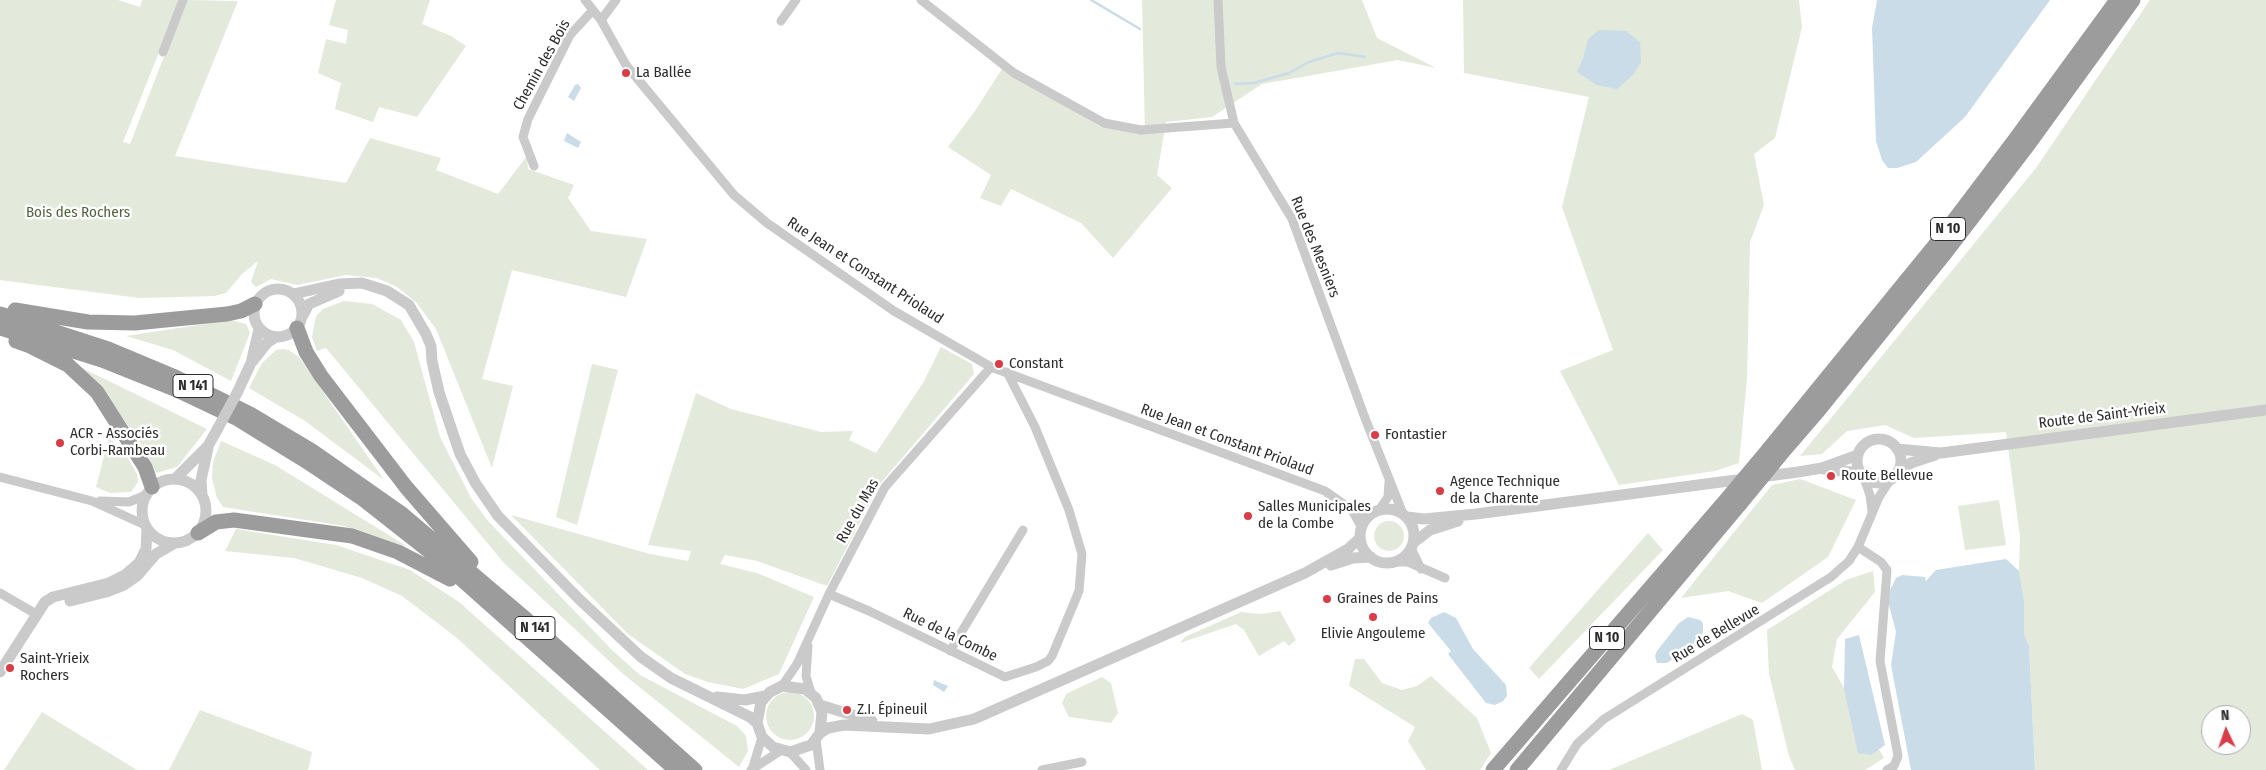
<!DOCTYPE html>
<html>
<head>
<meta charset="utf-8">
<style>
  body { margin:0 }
  #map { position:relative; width:2266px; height:770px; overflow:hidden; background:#fff; font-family:"Fira Sans Condensed",sans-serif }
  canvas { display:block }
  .north { position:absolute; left:2201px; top:705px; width:50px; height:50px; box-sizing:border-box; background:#fff; border:1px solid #ababab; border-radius:50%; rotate:357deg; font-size:14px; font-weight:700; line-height:20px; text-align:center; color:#2d2d2d }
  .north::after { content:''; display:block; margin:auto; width:18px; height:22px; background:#d73c47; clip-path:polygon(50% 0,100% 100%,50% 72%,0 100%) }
</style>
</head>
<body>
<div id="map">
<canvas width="2266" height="770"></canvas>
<div class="north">N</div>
</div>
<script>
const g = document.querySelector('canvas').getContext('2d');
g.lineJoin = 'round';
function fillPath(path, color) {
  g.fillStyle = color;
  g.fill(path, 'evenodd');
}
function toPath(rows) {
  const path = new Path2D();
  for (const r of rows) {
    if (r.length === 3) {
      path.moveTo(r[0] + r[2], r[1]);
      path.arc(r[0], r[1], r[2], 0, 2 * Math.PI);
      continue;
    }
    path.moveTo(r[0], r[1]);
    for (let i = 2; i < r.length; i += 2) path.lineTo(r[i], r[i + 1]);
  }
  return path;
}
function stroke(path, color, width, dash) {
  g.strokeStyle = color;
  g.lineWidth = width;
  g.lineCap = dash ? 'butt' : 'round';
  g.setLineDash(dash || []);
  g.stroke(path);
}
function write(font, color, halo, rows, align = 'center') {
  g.font = font + ' "Fira Sans Condensed",sans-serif';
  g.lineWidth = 5;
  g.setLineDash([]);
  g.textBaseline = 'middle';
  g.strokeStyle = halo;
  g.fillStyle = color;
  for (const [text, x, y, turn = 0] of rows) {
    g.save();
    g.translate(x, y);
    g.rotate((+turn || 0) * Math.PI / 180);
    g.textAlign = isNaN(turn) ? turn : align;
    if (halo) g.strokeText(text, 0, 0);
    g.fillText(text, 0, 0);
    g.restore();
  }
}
fillPath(toPath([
  [0,0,118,0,140,7,142,0,180,0,123,142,130,144,186,0,238,1,175,156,346,183,370,138,441,158,436,170,498,194,527,156,528,169,574,185,568,198,591,231,647,239,626,297,512,270,482,379,513,386,492,468,436,329,416,302,397,287,377,278,346,275,297,285,271,279,256,287,251,282,258,261,242,274,226,293,215,296,139,298,0,280],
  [336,0,430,0,422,24,451,36,466,46,417,117,379,107,373,122,335,109,341,83,318,73,326,39,346,44,348,30,329,25],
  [1142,0,1362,0,1377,38,1436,68,1398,60,1262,84,1212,117,1166,122,1157,175,1172,188,1113,258,1081,223,1011,189,1001,206,980,198,991,175,948,147,975,111,1002,69,1099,126,1145,134],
  [1463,0,1799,0,1802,27,1775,138,1754,154,1764,205,1750,242,1747,379,1739,463,1715,471,1619,485,1560,371,1613,350,1562,207,1589,97,1464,73],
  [2150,0,2266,0,2266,770,2035,770,2029,646,2024,634,2024,600,2019,571,2020,537,2006,432,1914,438,1885,425,1847,431,1822,454,1800,456,2036,168],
  [2211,715,2241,715,2241,745,2211,745],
  [344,301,372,304,401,320,414,342,440,437,471,498,488,521,612,650,640,675,737,726,746,736,748,751,739,767,622,673,504,563,326,348,317,351,312,337,316,316,323,309],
  [231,320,246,324,250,333,231,381,173,350,126,336],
  [941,347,972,364,974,374,879,485,827,586,757,561,725,555,720,564,757,573,814,597,779,674,743,689,708,682,685,674,628,634,511,515,650,554,688,561,691,551,648,545,696,393,731,409,821,432,853,431,849,440,876,453,923,383],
  [283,349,289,350,299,357,384,480,305,421,249,388,262,363,276,350],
  [592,364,618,370,577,525,556,517],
  [76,365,207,429,177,467,156,473,147,453,107,395],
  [109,437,127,457,137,474,138,482,131,492,110,493,96,487],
  [221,441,275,465,408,547,344,526,223,507,217,498,212,479,213,462],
  [1800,479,1856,500,1828,557,1762,603,1728,591,1681,598,1772,485],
  [1999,500,2006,545,1965,550,1958,506],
  [1389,536,15],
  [236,529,336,545,410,570,459,602,648,770,600,770,457,638,402,596,362,578,294,558,225,551],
  [1648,533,1663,550,1539,679,1529,668],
  [1873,571,1875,592,1837,639,1832,667,1884,758,1865,770,1795,770,1789,756,1769,674,1767,630,1846,580],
  [1280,611,1296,640,1289,646,1284,641,1259,656,1244,630,1236,624,1180,643,1185,637,1241,612,1261,614],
  [1355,659,1364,659,1382,683,1402,690,1417,686,1431,676,1477,718,1491,753,1480,770,1426,770,1408,741,1415,727,1349,686],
  [1102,677,1111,683,1118,713,1111,723,1069,717,1062,703,1066,694],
  [790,716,24],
  [200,710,312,752,308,770,169,770],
  [42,712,137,770,4,770],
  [1742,714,1753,720,1762,770,1609,770]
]), '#e3e9db');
fillPath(toPath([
  [1877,0,2050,0,1965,117,1916,162,1897,168,1888,168,1882,160,1876,141,1872,28],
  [1599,30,1626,31,1640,42,1641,62,1633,75,1617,89,1597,85,1577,72,1583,59,1588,39],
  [575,85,578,84,581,88,574,101,568,97],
  [567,133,581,142,578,148,564,141],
  [2006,559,2019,571,2024,600,2024,634,2029,646,2035,770,1911,770,1891,665,1896,632,1889,605,1889,592,1896,578,1902,575,1925,577,1926,581,1936,570],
  [1444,612,1456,618,1473,649,1506,685,1507,696,1503,701,1495,705,1486,703,1448,654,1451,651,1428,623,1431,618],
  [1688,617,1700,620,1703,623,1703,632,1700,639,1667,663,1657,663,1655,656,1657,651,1679,623],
  [1859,635,1885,745,1871,755,1858,753,1844,689,1845,639],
  [934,680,948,686,944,692,933,685]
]), '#c9dce8');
stroke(toPath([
  [1091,0,1140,29],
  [1235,84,1254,83,1289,73,1309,62,1338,53,1365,57]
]), '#c9dce8', 2.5);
stroke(toPath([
  [585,0,601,20,626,65,734,195,767,223,894,311,991,367,1325,491,1352,510,1372,514],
  [921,0,1014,73,1104,123,1141,130,1234,123],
  [1218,0,1221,67,1234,123,1292,219,1365,418,1403,514],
  [601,20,616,0],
  [781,21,796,0],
  [163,52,183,0],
  [534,166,523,137,528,119,570,35,593,10],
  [0,477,92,501,145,525],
  [1864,478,1870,495,1872,511],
  [100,501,129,502,146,495],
  [1352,510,1362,528],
  [1379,510,1388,497,1389,482],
  [1858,547,1881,562,1887,570,1880,661,1898,756,1894,766,1887,770],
  [1411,548,1421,569],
  [1394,562,1408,562,1445,578],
  [0,593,36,614],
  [829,594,869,611,1005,677,1036,667,1048,661,1052,656,1079,591,1082,554,1069,510,1035,427,1007,372],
  [808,646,806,676,811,693],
  [950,651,1023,530],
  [782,686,797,664,829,594,885,487,991,367],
  [816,739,820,770],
  [790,752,806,770],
  [753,767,762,737],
  [751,770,780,751],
  [1042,770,1082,762],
  [1561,770,1577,744,1604,719,1831,577,1849,561,1858,547,1879,497,1890,480]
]), '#cacaca', 9);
stroke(toPath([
  [278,313,24],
  [293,294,339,284,362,283,387,291,409,305,426,334,431,346,432,361,439,392,460,454,476,484,498,516,578,598,641,657,671,678,750,717,757,723,762,737,773,747,790,752,811,745,820,733,822,712,816,698,805,689,782,686,770,692,761,702,757,723],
  [302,317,309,304,339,291],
  [252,359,259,329],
  [237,393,251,363,267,343,276,337],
  [1879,461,22],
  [1897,449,1941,453,2266,410],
  [1824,469,1860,473],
  [1898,471,1911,463,1935,455],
  [174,511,32],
  [175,479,208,446,218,428],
  [202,495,201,480,208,448],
  [1387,536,27],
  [1407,517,1424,519,1476,514,1798,472,1822,468,1858,455],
  [1413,543,1430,530,1458,521],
  [1331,565,1353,558,1371,557],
  [70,601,106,592,124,585,137,576,156,554,175,543],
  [0,672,45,602,53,597,109,583,125,575,139,563,146,549,147,529],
  [717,697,745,700,765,696],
  [820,705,872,721],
  [820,733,828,728,844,725,929,729,974,719,1305,573,1348,549,1360,538]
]), '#cacaca', 11);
stroke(toPath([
  [15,310,88,322,135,323,227,314,241,311,255,304],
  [0,314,108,349,175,377,250,414,312,451,402,514,527,620,695,770],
  [0,328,102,360,177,390,238,419,306,461,363,499,433,554,676,770],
  [297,328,306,352,321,376,406,487,471,562],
  [16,341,30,346,68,365,97,392,145,467,152,487],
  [1786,448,1818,411,1946,252,2025,149,2133,0],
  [1768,450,1936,244,2014,141,2117,0],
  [198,533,216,522,234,520,352,536,398,552,450,579],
  [1493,770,1721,506],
  [1517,770,1740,504]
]), '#9c9c9c', 15);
stroke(toPath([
  [218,428,237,393]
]), '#cacaca', 11);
stroke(toPath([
  [1740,504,1786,448],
  [1721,506,1768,450]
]), '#9c9c9c', 15);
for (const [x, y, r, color] of [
  [626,73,5,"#d73c47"],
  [999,364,5,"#d73c47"],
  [1375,435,5,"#d73c47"],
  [60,443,5,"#d73c47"],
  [1831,476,5,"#d73c47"],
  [1440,491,5,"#d73c47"],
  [1248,516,5,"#d73c47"],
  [1327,599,5,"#d73c47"],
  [1373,617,5,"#d73c47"],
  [10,668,5,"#d73c47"],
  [847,710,5,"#d73c47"]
]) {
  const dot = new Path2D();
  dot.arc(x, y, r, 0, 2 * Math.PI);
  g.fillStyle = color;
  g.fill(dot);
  stroke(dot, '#fff', 2);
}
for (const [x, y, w] of [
  [1948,229,35],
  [193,386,40],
  [535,628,40],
  [1607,638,35]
]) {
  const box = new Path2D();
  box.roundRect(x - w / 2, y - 11.5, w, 23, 4);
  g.fillStyle = '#fff';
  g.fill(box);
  stroke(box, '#2d2d2d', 1);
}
write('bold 14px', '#2d2d2d', null, [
  ["N 10",1948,229],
  ["N 141",193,386],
  ["N 141",535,628],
  ["N 10",1607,638]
]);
write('15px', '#2d2d2d', '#fff', [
  ["Chemin des Bois",542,65,-61],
  ["Rue des Mesniers",1315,247,68],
  ["Rue Jean et Constant Priolaud",865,271,33],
  ["Route de Saint-Yrieix",2102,416,-7],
  ["Rue Jean et Constant Priolaud",1227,440,20],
  ["Rue du Mas",858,511,-61],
  ["Rue de Bellevue",1716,634,-31],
  ["Rue de la Combe",950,635,26]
]);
write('15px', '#2d2d2d', '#fff', [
  ["La Ballée",636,73],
  ["Constant",1009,364],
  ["ACR - Associés",70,434],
  ["Corbi-Rambeau",70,451],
  ["Fontastier",1385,435],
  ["Route Bellevue",1841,476],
  ["Agence Technique",1450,482],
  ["de la Charente",1450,499],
  ["Salles Municipales",1258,507],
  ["de la Combe",1258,524],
  ["Graines de Pains",1337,599],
  ["Elivie Angouleme",1373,634,"center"],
  ["Saint-Yrieix",20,659],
  ["Rochers",20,676],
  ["Z.I. Épineuil",857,710]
], 'left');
write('15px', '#50653e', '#fff', [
  ["Bois des Rochers",78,213]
]);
</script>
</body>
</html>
